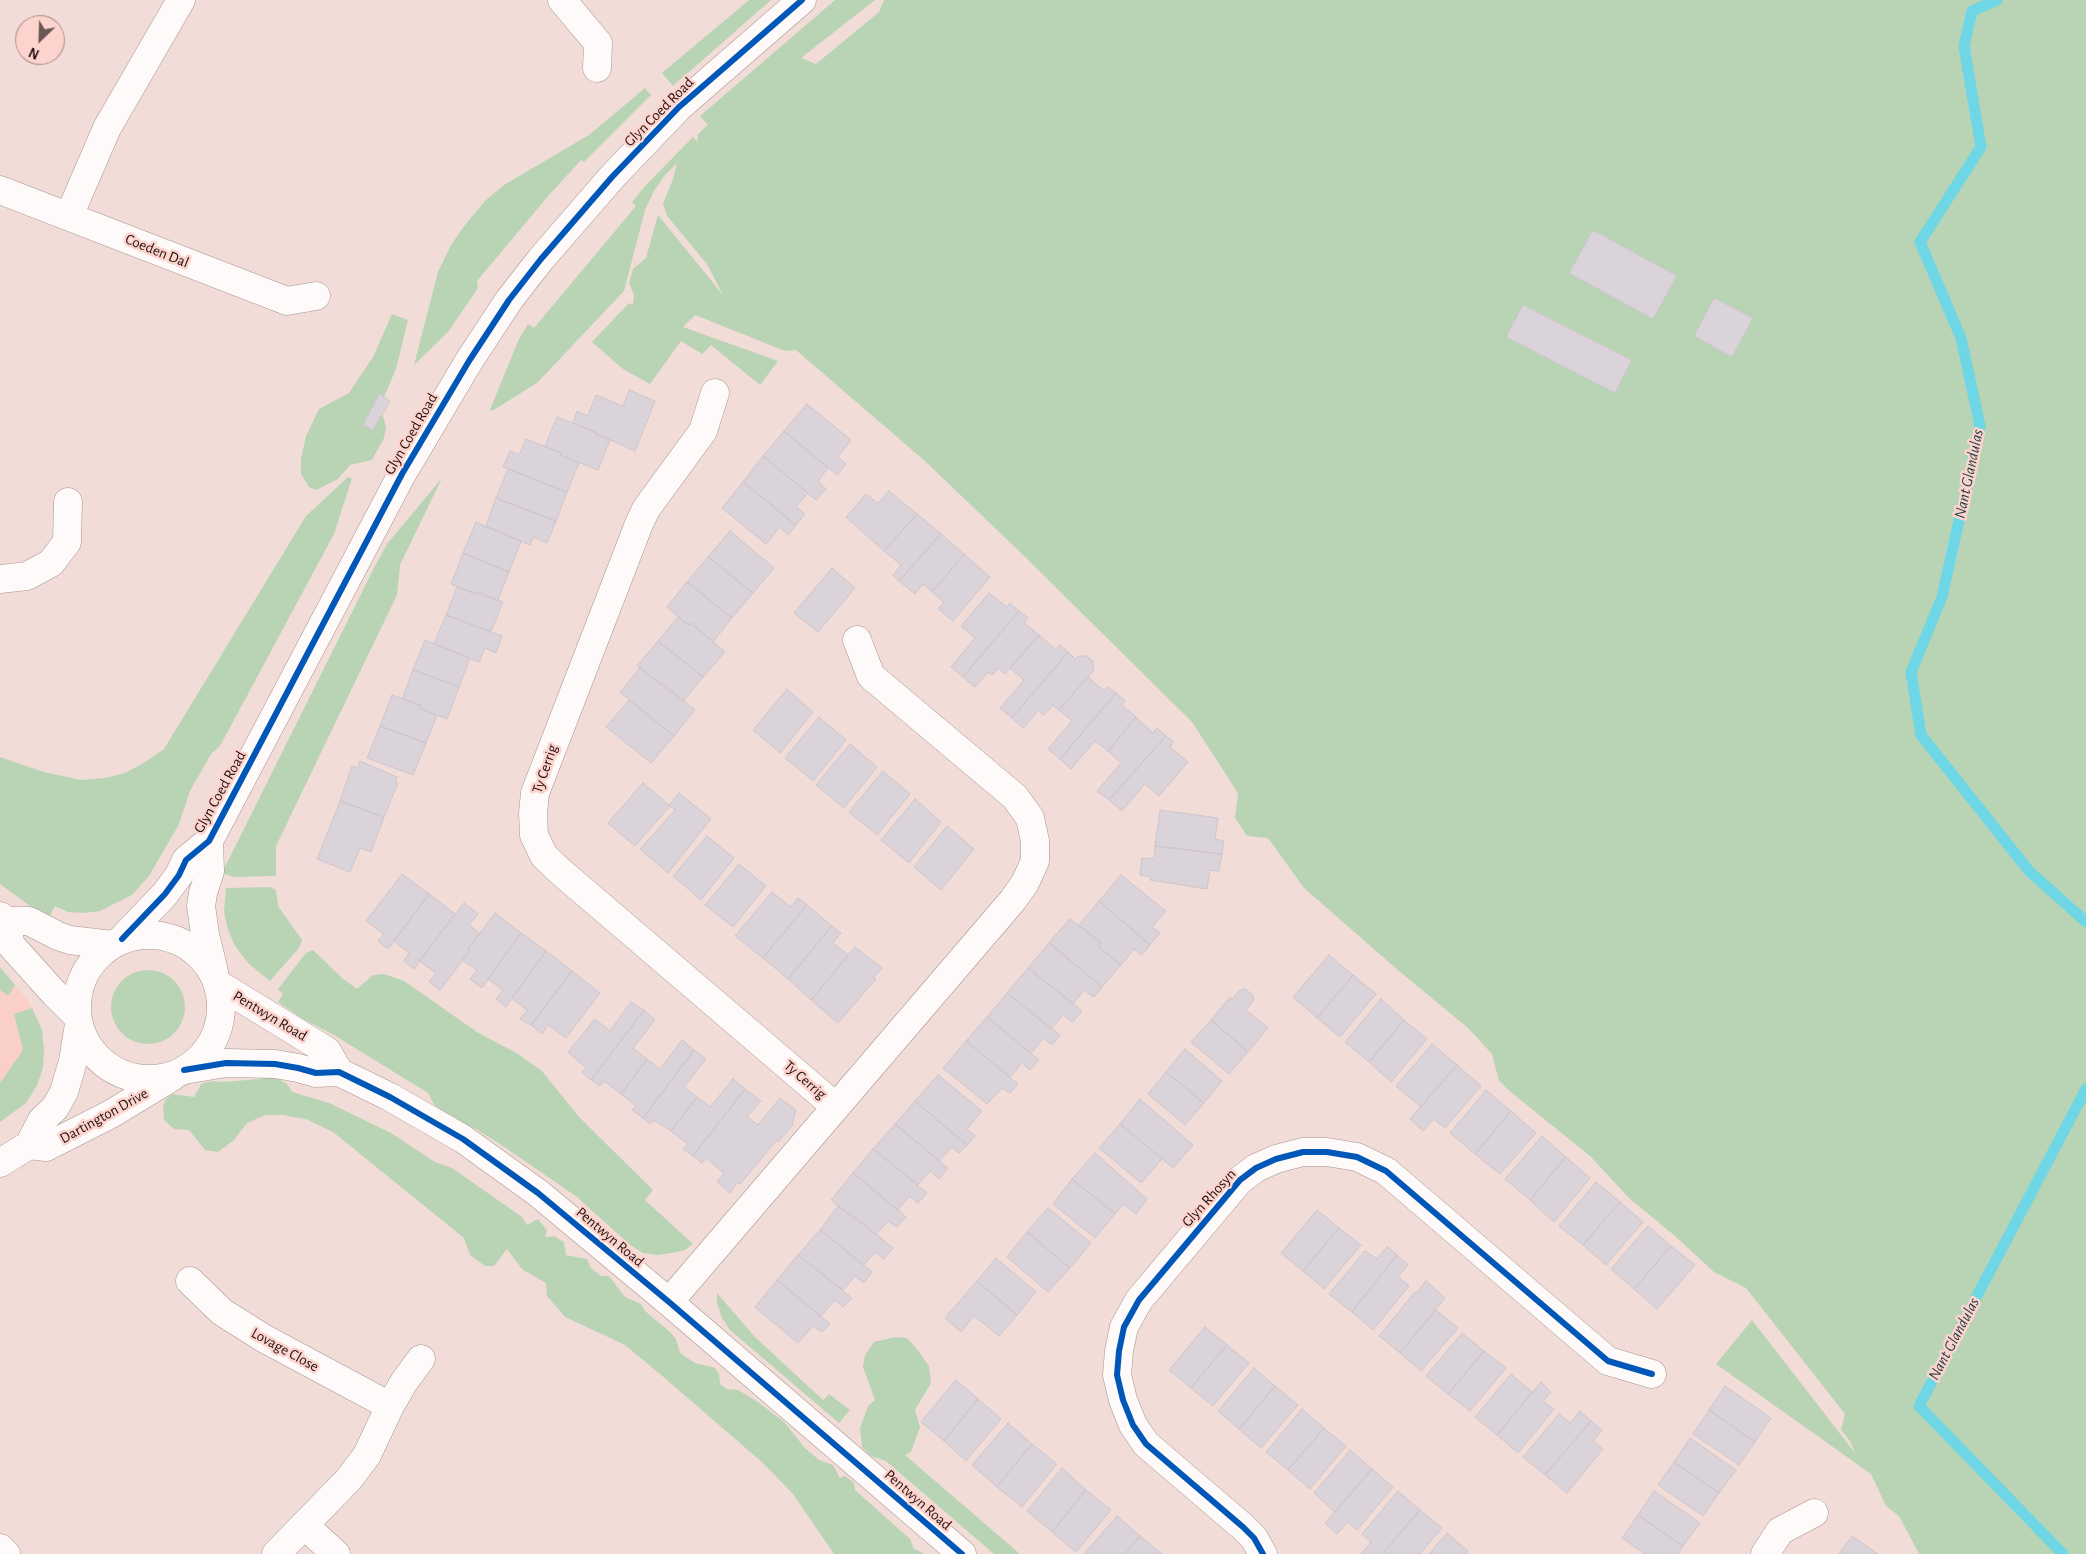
<!DOCTYPE html>
<html>
<head>
<meta charset="utf-8">
<style>
  body { margin:0 }
  #map { position:relative; width:2086px; height:1554px; overflow:hidden; background:#f2dcd8; font-family:"Alegreya Sans",sans-serif }
  canvas { display:block }
  .north { position:absolute; left:15px; top:15px; width:50px; height:50px; box-sizing:border-box; background:#fdd4cd; border:1px solid #a58681; border-radius:50%; rotate:204deg; font-size:14px; font-weight:700; line-height:20px; text-align:center; color:#22100e }
  .north::after { content:''; display:block; margin:auto; width:18px; height:22px; background:#6b5755; clip-path:polygon(50% 0,100% 100%,50% 72%,0 100%) }
</style>
</head>
<body>
<div id="map">
<canvas width="2086" height="1554"></canvas>
<div class="north">N</div>
</div>
<script>
const g = document.querySelector('canvas').getContext('2d');
g.lineJoin = 'round';
function fillPath(path, color) {
  g.fillStyle = color;
  g.fill(path, 'evenodd');
}
function toPath(rows) {
  const path = new Path2D();
  for (const r of rows) {
    if (r.length === 3) {
      path.moveTo(r[0] + r[2], r[1]);
      path.arc(r[0], r[1], r[2], 0, 2 * Math.PI);
      continue;
    }
    path.moveTo(r[0], r[1]);
    for (let i = 2; i < r.length; i += 2) path.lineTo(r[i], r[i + 1]);
  }
  return path;
}
function stroke(path, color, width, dash) {
  g.strokeStyle = color;
  g.lineWidth = width;
  g.lineCap = dash ? 'butt' : 'round';
  g.setLineDash(dash || []);
  g.stroke(path);
}
function write(font, color, halo, rows, align = 'center') {
  g.font = font + ' "Alegreya Sans",sans-serif';
  g.lineWidth = 5;
  g.setLineDash([]);
  g.textBaseline = 'middle';
  g.strokeStyle = halo;
  g.fillStyle = color;
  for (const [text, x, y, turn = 0] of rows) {
    g.save();
    g.translate(x, y);
    g.rotate((+turn || 0) * Math.PI / 180);
    g.textAlign = isNaN(turn) ? turn : align;
    if (halo) g.strokeText(text, 0, 0);
    g.fillText(text, 0, 0);
    g.restore();
  }
}
fillPath(toPath([
  [0,967,25,997,32,1008,42,1030,44,1049,43,1068,37,1085,26,1103,0,1122]
]), '#f9cfc8');
fillPath(toPath([
  [749,0,771,0,673,86,662,73],
  [835,0,875,0,801,58,816,64,879,12,884,0,2086,0,2086,1554,1919,1554,1899,1516,1886,1506,1871,1474,1716,1364,1752,1320,1855,1453,1850,1441,1841,1430,1845,1414,1746,1288,1714,1272,1675,1236,1629,1198,1590,1156,1512,1093,1499,1081,1492,1054,1468,1028,1399,971,1304,888,1268,838,1247,836,1235,818,1238,793,1192,722,1020,552,926,462,796,350,785,351,695,315,683,327,778,361,760,385,711,345,702,354,681,341,650,384,623,369,592,342,629,303,633,305,634,295,629,283,633,269,646,258,658,215,723,295,707,264,667,216,663,204,673,179,677,163,665,175,654,191,645,210,624,291,537,383,492,411,490,410,518,341,528,324,534,328,636,206,632,202,645,186,693,137,697,142,698,134,708,125,700,116],
  [645,88,651,95,584,162,581,160,549,195,477,281,478,288,448,332,414,365,438,272,451,245,465,225,485,201,504,185,589,135],
  [392,314,408,320,396,369,384,397,382,413,386,427,384,438,372,460,350,465,338,479,316,490,309,487,301,474,301,459,306,436,319,409,349,393,373,357],
  [348,477,352,478,334,534,220,746,211,754,190,791,179,824,149,876,132,895,100,911,84,913,68,912,55,906,50,916,30,906,0,884,0,757,44,772,81,780,105,778,125,773,147,761,164,749,306,516],
  [442,478,400,565,397,595,276,846,276,876,233,877,222,873,375,566,387,544],
  [270,887,276,890,278,906,302,940,299,948,270,981,249,964,235,946,228,930,224,912,226,888],
  [313,950,342,978,357,989,373,975,384,974,404,981,477,1032,518,1054,541,1070,580,1118,653,1190,645,1200,693,1244,685,1250,672,1253,657,1255,643,1253,630,1245,577,1197,503,1146,476,1129,453,1125,436,1108,428,1093,334,1035,303,1019,278,1002,283,994,278,989,306,953],
  [0,967,15,985,8,996,0,990],
  [148,1007,37],
  [32,1008,42,1030,44,1049,43,1068,37,1085,26,1103,0,1122,0,1083,23,1050,14,1014],
  [272,1075,287,1084,292,1092,329,1103,358,1117,391,1133,435,1162,452,1168,522,1217,527,1225,538,1219,547,1230,545,1237,554,1236,564,1242,566,1255,587,1259,591,1268,601,1276,609,1276,625,1297,641,1304,645,1311,670,1332,676,1339,680,1353,695,1363,715,1368,719,1374,720,1384,727,1389,738,1390,758,1402,784,1422,805,1448,819,1460,833,1465,840,1478,845,1476,854,1483,855,1490,910,1539,914,1549,925,1554,834,1554,793,1494,763,1463,660,1374,625,1345,565,1317,547,1296,546,1283,522,1269,507,1249,494,1266,485,1266,470,1255,464,1238,333,1132,306,1119,282,1115,265,1115,247,1123,234,1140,218,1152,205,1150,189,1130,174,1129,164,1120,163,1106,166,1099,173,1094,194,1097,201,1084,212,1081,223,1082,260,1079],
  [717,1293,755,1337,823,1400,829,1394,850,1410,839,1423,730,1330,722,1318,717,1303],
  [895,1337,907,1338,917,1349,929,1366,931,1383,915,1410,920,1427,911,1452,905,1455,1020,1554,994,1554,886,1461,871,1456,862,1447,860,1428,868,1406,875,1400,863,1367,865,1355,874,1342]
]), '#b8d4b4');
stroke(toPath([
  [1997,0,1972,11,1964,46,1981,147,1920,242,1961,338,1980,426,1942,597,1911,672,1921,735,2029,871,2086,922],
  [2063,1554,1919,1406,2086,1089]
]), '#6ed6e5', 11);
const building = toPath([
  [1593,230,1677,276,1653,319,1569,273,1593,230],
  [1714,298,1753,318,1732,357,1694,336,1714,298],
  [1523,305,1632,360,1615,393,1506,337,1523,305],
  [629,390,655,401,635,451,573,423,577,411,588,416,596,395,623,406,629,390],
  [379,394,390,401,373,430,363,425,379,394],
  [807,404,851,440,838,457,846,464,837,475,784,431,807,404],
  [557,417,596,432,596,435,610,440,598,470,560,455,561,453,545,446,557,417],
  [784,431,828,468,818,481,826,489,816,500,763,456,784,431],
  [526,439,561,453,560,455,579,463,567,492,503,467,510,451,519,455,526,439],
  [763,456,808,493,796,507,805,514,796,525,743,482,763,456],
  [508,469,567,492,556,521,496,498,508,469],
  [743,482,796,525,788,535,780,527,766,544,722,508,743,482],
  [889,491,917,514,884,551,846,517,866,494,878,503,889,491],
  [496,498,556,521,547,543,533,537,530,545,486,526,496,498],
  [917,514,941,534,899,581,893,575,901,565,884,551,917,514],
  [476,522,521,542,509,572,463,553,476,522],
  [730,531,774,568,753,593,708,557,730,531],
  [941,534,964,554,932,592,923,584,915,594,899,581,941,534],
  [463,553,509,572,498,600,478,592,477,595,451,584,463,553],
  [964,554,990,577,953,621,938,609,944,602,932,592,964,554],
  [708,557,753,593,732,618,687,582,708,557],
  [832,568,855,588,818,632,794,613,832,568],
  [687,582,732,618,713,642,691,623,688,625,667,607,687,582],
  [457,587,503,602,491,632,446,615,457,587],
  [989,593,1007,607,1010,603,1019,611,963,677,951,667,975,638,961,626,989,593],
  [1019,611,1028,618,1024,623,1039,635,1005,674,998,668,993,675,988,672,975,687,963,677,1019,611],
  [446,615,502,636,496,653,485,648,479,662,434,644,446,615],
  [678,617,688,625,691,623,725,652,703,677,658,641,678,617],
  [1039,635,1056,650,1060,645,1068,652,1012,718,1000,708,1024,680,1010,668,1039,635],
  [425,640,470,658,459,687,413,670,425,640],
  [658,641,703,677,683,701,637,666,658,641],
  [1068,652,1075,659,1078,656,1086,656,1093,661,1094,670,1059,710,1053,705,1044,715,1038,711,1023,728,1012,718,1068,652],
  [640,668,661,685,662,683,695,710,674,736,620,692,640,668],
  [413,670,459,687,447,719,419,708,420,705,402,699,413,670],
  [1088,677,1104,691,1108,687,1116,693,1060,759,1048,749,1072,721,1059,710,1088,677],
  [787,689,813,712,780,753,753,730,787,689],
  [1116,693,1125,701,1122,705,1136,717,1108,751,1095,741,1071,769,1060,759,1116,693],
  [392,695,420,705,419,708,437,715,426,743,380,726,392,695],
  [629,700,674,736,651,763,606,727,629,700],
  [819,717,846,740,813,781,785,758,819,717],
  [1136,717,1153,733,1157,728,1166,736,1109,800,1097,791,1121,763,1108,751,1136,717],
  [380,726,426,743,413,775,367,758,380,726],
  [1166,736,1174,742,1170,747,1188,762,1159,796,1145,784,1122,811,1109,800,1166,736],
  [850,744,877,767,844,808,816,785,850,744],
  [360,761,397,777,395,782,398,783,384,817,340,801,352,766,358,768,360,761],
  [883,771,910,794,877,835,849,812,883,771],
  [643,783,670,806,635,846,608,823,643,783],
  [679,793,711,819,668,873,640,849,675,810,669,805,679,793],
  [915,799,941,822,909,863,881,840,915,799],
  [340,801,384,817,371,852,360,848,350,872,317,859,340,801],
  [1160,810,1218,818,1215,839,1224,841,1222,854,1155,846,1160,810],
  [947,826,974,849,941,890,914,867,947,826],
  [707,836,734,858,701,900,673,876,707,836],
  [1155,846,1222,854,1219,871,1210,870,1207,889,1150,880,1151,877,1140,875,1142,858,1154,859,1155,846],
  [739,864,766,886,733,927,705,905,739,864],
  [402,874,429,894,388,949,378,941,384,934,366,921,402,874],
  [1121,875,1166,911,1152,927,1160,933,1150,945,1099,901,1121,875],
  [772,892,791,907,798,898,807,905,763,958,735,936,772,892],
  [429,894,455,914,414,969,404,961,409,953,394,941,429,894],
  [1099,901,1150,945,1142,955,1134,949,1121,965,1098,946,1101,943,1079,925,1099,901],
  [464,903,478,914,469,925,479,933,468,949,470,951,440,990,429,982,436,973,419,961,464,903],
  [807,905,832,926,788,979,763,958,807,905],
  [495,913,521,933,482,988,470,979,477,970,462,960,470,951,468,949,495,913],
  [1070,919,1101,943,1098,946,1121,965,1102,987,1049,942,1070,919],
  [832,926,841,933,833,943,848,955,811,1000,788,979,832,926],
  [521,933,546,951,506,1007,496,999,503,990,488,979,521,933],
  [1049,943,1102,987,1094,997,1084,990,1073,1004,1028,968,1049,943],
  [855,947,882,968,873,978,876,979,838,1023,811,1000,855,947],
  [546,951,572,971,531,1025,520,1019,527,1010,512,998,546,951],
  [1329,955,1353,975,1317,1018,1293,997,1329,955],
  [1028,968,1082,1011,1073,1022,1063,1015,1051,1029,1007,993,1028,968],
  [572,971,600,993,566,1038,548,1025,542,1034,531,1025,572,971],
  [1353,975,1376,994,1340,1037,1317,1018,1353,975],
  [1245,989,1253,995,1254,999,1246,1010,1268,1028,1248,1052,1211,1020,1230,997,1232,999,1240,990,1245,989],
  [1007,993,1060,1035,1052,1045,1043,1038,1031,1054,987,1017,1007,993],
  [1381,999,1404,1020,1369,1062,1345,1042,1381,999],
  [631,1002,644,1010,591,1080,582,1072,586,1068,568,1052,595,1019,610,1031,631,1002],
  [644,1010,655,1020,633,1048,647,1059,621,1094,604,1081,600,1086,591,1080,644,1010],
  [987,1017,1039,1060,1030,1070,1022,1063,1010,1077,966,1041,987,1017],
  [1211,1020,1248,1052,1229,1074,1191,1042,1211,1020],
  [1404,1020,1427,1039,1391,1082,1369,1062,1404,1020],
  [682,1040,694,1050,643,1118,632,1110,636,1106,621,1094,647,1059,660,1069,682,1040],
  [966,1041,1018,1084,1010,1093,1002,1088,987,1104,943,1068,966,1041],
  [1432,1044,1457,1065,1421,1107,1396,1086,1432,1044],
  [1185,1049,1222,1081,1204,1103,1166,1072,1185,1049],
  [694,1050,706,1059,684,1087,697,1097,671,1131,654,1120,650,1124,643,1118,694,1050],
  [1457,1065,1481,1086,1445,1128,1434,1119,1423,1131,1410,1119,1457,1065],
  [1166,1072,1204,1103,1185,1125,1148,1094,1166,1072],
  [938,1075,982,1111,967,1129,975,1136,967,1145,915,1101,938,1075],
  [733,1079,745,1089,693,1156,683,1149,688,1144,671,1131,697,1097,710,1107,733,1079],
  [745,1089,761,1101,747,1117,758,1125,780,1098,796,1110,792,1126,778,1142,777,1140,740,1184,737,1183,730,1193,717,1182,724,1173,706,1158,702,1163,693,1156,745,1089],
  [1486,1090,1511,1111,1475,1154,1450,1133,1486,1090],
  [1140,1099,1193,1145,1173,1168,1120,1124,1140,1099],
  [915,1101,967,1145,959,1153,952,1147,939,1161,895,1124,915,1101],
  [1511,1111,1536,1133,1500,1174,1475,1154,1511,1111],
  [895,1124,948,1168,939,1179,930,1171,918,1185,873,1149,895,1124],
  [1120,1124,1162,1159,1141,1183,1099,1148,1120,1124],
  [1542,1136,1566,1157,1530,1200,1505,1179,1542,1136],
  [873,1149,927,1193,918,1203,909,1196,898,1210,853,1173,873,1149],
  [1095,1153,1147,1199,1136,1214,1124,1204,1115,1214,1072,1179,1095,1153],
  [1566,1157,1590,1178,1554,1222,1530,1200,1566,1157],
  [853,1173,906,1217,897,1227,888,1221,876,1235,831,1200,853,1173],
  [1072,1179,1115,1214,1095,1238,1053,1204,1072,1179],
  [1596,1182,1620,1202,1583,1245,1559,1226,1596,1182],
  [1620,1202,1643,1222,1606,1265,1583,1245,1620,1202],
  [838,1206,853,1218,855,1217,893,1248,884,1259,875,1252,864,1265,820,1230,838,1206],
  [1048,1208,1091,1243,1070,1268,1027,1232,1048,1208],
  [1317,1210,1339,1228,1303,1271,1281,1253,1317,1210],
  [1648,1226,1671,1246,1634,1289,1611,1269,1648,1226],
  [1339,1228,1361,1245,1324,1289,1303,1271,1339,1228],
  [820,1230,872,1272,864,1283,855,1276,843,1290,798,1255,820,1230],
  [1027,1232,1070,1268,1048,1292,1007,1257,1027,1232],
  [1671,1246,1695,1265,1657,1309,1634,1289,1671,1246],
  [1387,1247,1397,1255,1352,1312,1329,1294,1365,1251,1377,1259,1387,1247],
  [798,1255,852,1298,843,1307,835,1300,821,1316,777,1280,798,1255],
  [1397,1255,1408,1265,1398,1277,1409,1286,1373,1330,1352,1312,1397,1255],
  [996,1258,1036,1292,1017,1315,977,1281,996,1258],
  [777,1280,830,1324,822,1332,813,1326,798,1343,755,1307,777,1280],
  [977,1281,1017,1315,999,1336,974,1316,961,1332,945,1318,977,1281],
  [1426,1281,1445,1298,1400,1353,1379,1336,1415,1292,1416,1293,1426,1281],
  [1436,1310,1458,1328,1421,1371,1400,1353,1436,1310],
  [1205,1327,1227,1345,1191,1388,1169,1370,1205,1327],
  [1462,1333,1484,1351,1448,1394,1426,1376,1462,1333],
  [1227,1345,1249,1363,1213,1406,1191,1388,1227,1345],
  [1484,1351,1506,1368,1470,1411,1448,1394,1484,1351],
  [1254,1368,1275,1386,1239,1429,1218,1411,1254,1368],
  [1511,1374,1532,1392,1497,1435,1475,1417,1511,1374],
  [956,1380,978,1399,944,1441,921,1422,956,1380],
  [1541,1382,1551,1392,1543,1401,1554,1409,1518,1453,1497,1435,1541,1382],
  [1275,1386,1298,1405,1261,1448,1239,1429,1275,1386],
  [1725,1386,1771,1418,1755,1442,1709,1410,1725,1386],
  [978,1399,1001,1419,966,1461,944,1441,978,1399],
  [1302,1409,1324,1428,1288,1470,1266,1452,1302,1409],
  [1709,1410,1755,1442,1739,1465,1693,1434,1709,1410],
  [1580,1411,1591,1421,1545,1475,1523,1457,1559,1414,1570,1423,1580,1411],
  [1591,1421,1602,1430,1593,1441,1603,1449,1567,1493,1545,1475,1591,1421],
  [1008,1423,1032,1444,997,1487,972,1465,1008,1423],
  [1324,1428,1346,1446,1310,1489,1288,1470,1324,1428],
  [1690,1438,1736,1470,1719,1493,1674,1462,1690,1438],
  [1032,1444,1057,1464,1022,1507,997,1487,1032,1444],
  [1350,1450,1372,1469,1335,1512,1314,1493,1350,1450],
  [1674,1462,1719,1493,1703,1516,1658,1485,1674,1462],
  [1062,1468,1086,1490,1052,1532,1027,1511,1062,1468],
  [1372,1469,1393,1487,1357,1530,1348,1522,1337,1534,1325,1523,1372,1469],
  [1086,1490,1111,1510,1076,1552,1052,1532,1086,1490],
  [1398,1491,1420,1510,1382,1554,1361,1554,1371,1542,1362,1534,1398,1491],
  [1654,1491,1700,1523,1683,1546,1638,1515,1654,1491],
  [1420,1510,1442,1528,1420,1554,1385,1554,1384,1552,1420,1510],
  [1638,1515,1683,1546,1678,1554,1645,1554,1622,1538,1638,1515],
  [1117,1516,1140,1536,1125,1554,1084,1554,1117,1516],
  [1447,1533,1468,1551,1466,1554,1429,1554,1447,1533],
  [1140,1536,1162,1554,1125,1554,1140,1536],
  [1852,1536,1878,1554,1839,1554,1852,1536]
]);
fillPath(building, '#dad3d9');
stroke(building, '#cdc5cb', 1);
const minor = toPath([
  [562,0,598,43,597,68],
  [0,190,287,301,316,296],
  [69,216,107,128,181,0],
  [715,393,703,431,646,509,639,524,535,793,533,813,534,835,544,856,561,872,836,1107],
  [0,579,27,576,51,563,67,542,68,502],
  [209,841,210,871,203,893,201,906,205,934,214,972],
  [0,916,7,921,29,921,58,936,70,940,112,945],
  [7,921,10,944,54,993,77,1016],
  [149,1007,72],
  [122,939,165,894,179,875,186,860,209,841,402,474,469,361,509,300,541,259,612,177,679,107,802,0],
  [218,984,327,1051,339,1072],
  [184,1070,226,1063,275,1064,298,1068,316,1073,339,1072,390,1097,463,1139,538,1193,669,1302,962,1554],
  [29,1145,46,1147,111,1114,172,1077],
  [0,1163,29,1145,42,1120,55,1108,64,1092,73,1061,79,1024],
  [190,1281,222,1312,265,1339,390,1406],
  [669,1302,1013,900,1025,883,1035,861,1035,841,1030,818,1015,797,871,676,857,640],
  [304,1525,336,1554],
  [0,1548,6,1554],
  [276,1554,349,1479,367,1455,390,1406,404,1382,421,1359],
  [1263,1554,1254,1538,1243,1527,1146,1444,1133,1425,1123,1400,1117,1375,1119,1351,1124,1327,1139,1300,1240,1180,1256,1168,1276,1159,1303,1152,1327,1152,1357,1157,1386,1171,1608,1361,1652,1374],
  [1765,1554,1780,1531,1814,1513]
]);
stroke(minor, '#a69490', 29);
stroke(minor, '#fdfaf9', 28);
stroke(toPath([
  [122,939,165,894,179,875,186,860,209,841,402,474,469,361,509,300,541,259,612,177,679,107,802,0],
  [184,1070,226,1063,275,1064,298,1068,316,1073,339,1072,390,1097,463,1139,538,1193,669,1302,962,1554],
  [1263,1554,1254,1538,1243,1527,1146,1444,1133,1425,1123,1400,1117,1375,1119,1351,1124,1327,1139,1300,1240,1180,1256,1168,1276,1159,1303,1152,1327,1152,1357,1157,1386,1171,1608,1361,1652,1374]
]), '#0057b8', 6);
write('15px', '#22100e', '#fdd4cd', [
  ["Glyn Coed Road",659,112,-45],
  ["Coeden Dal",157,251,22],
  ["Glyn Coed Road",411,434,-60],
  ["Ty Cerrig",545,769,-71],
  ["Glyn Coed Road",220,792,-61],
  ["Pentwyn Road",270,1016,31],
  ["Ty Cerrig",805,1080,41],
  ["Dartington Drive",104,1116,-29],
  ["Glyn Rhosyn",1209,1198,-48],
  ["Pentwyn Road",610,1237,40],
  ["Lovage Close",285,1350,29],
  ["Pentwyn Road",918,1500,41]
]);
write('italic 16px', '#1c3b41', '#fdd4cd', [
  ["Nant Glandulas",1969,474,-78],
  ["Nant Glandulas",1954,1339,-62]
]);
</script>
</body>
</html>
